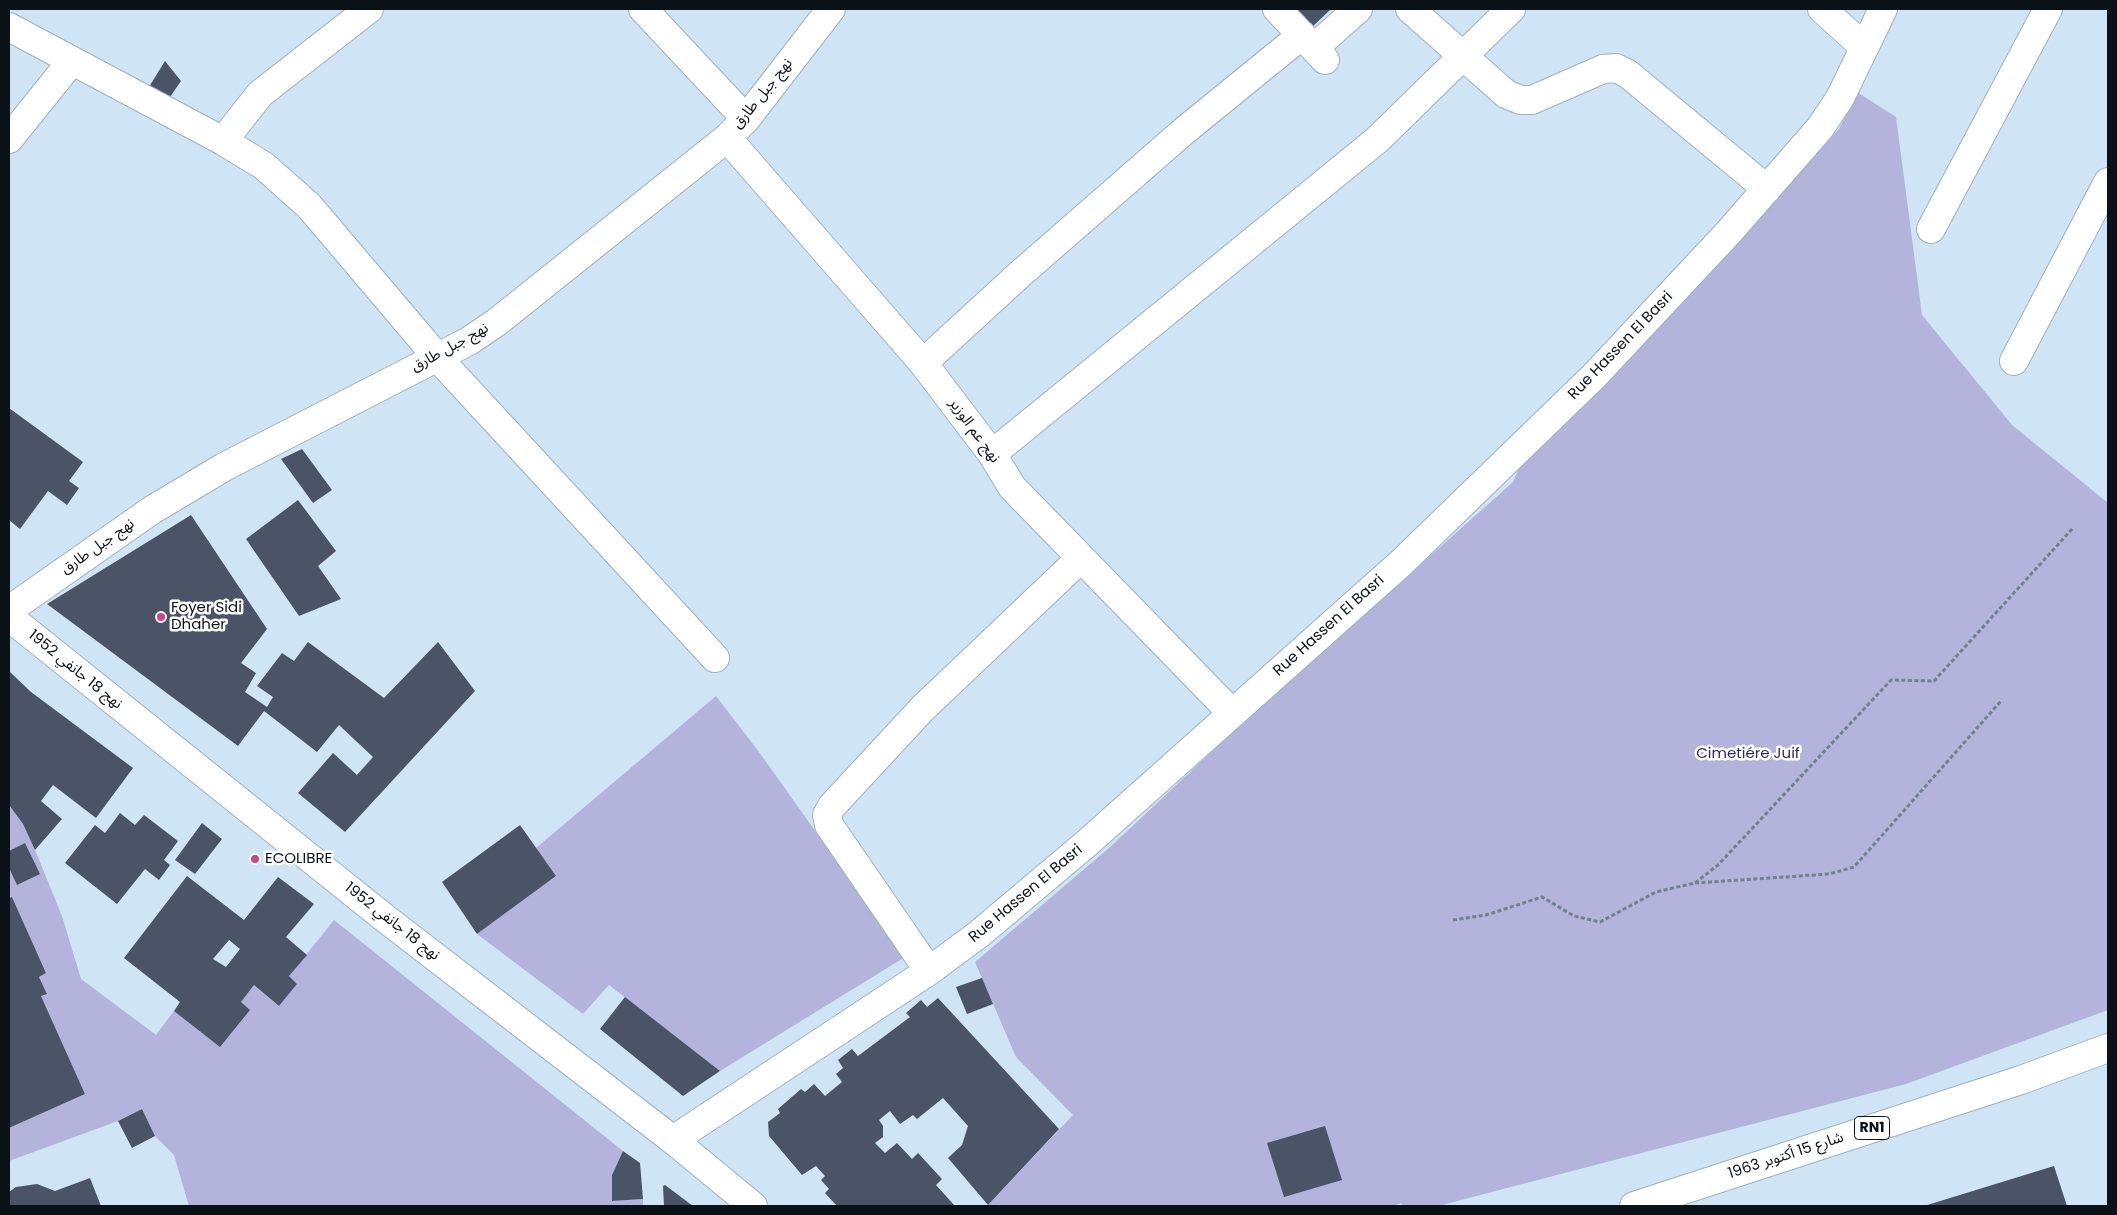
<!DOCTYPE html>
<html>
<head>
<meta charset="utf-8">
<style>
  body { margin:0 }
  #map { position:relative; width:2117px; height:1215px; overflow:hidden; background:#cfe4f4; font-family:Poppins,sans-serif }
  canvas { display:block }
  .frame { position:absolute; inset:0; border:10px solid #0a1117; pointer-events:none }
</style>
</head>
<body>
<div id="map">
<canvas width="2117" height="1215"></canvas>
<div class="frame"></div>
</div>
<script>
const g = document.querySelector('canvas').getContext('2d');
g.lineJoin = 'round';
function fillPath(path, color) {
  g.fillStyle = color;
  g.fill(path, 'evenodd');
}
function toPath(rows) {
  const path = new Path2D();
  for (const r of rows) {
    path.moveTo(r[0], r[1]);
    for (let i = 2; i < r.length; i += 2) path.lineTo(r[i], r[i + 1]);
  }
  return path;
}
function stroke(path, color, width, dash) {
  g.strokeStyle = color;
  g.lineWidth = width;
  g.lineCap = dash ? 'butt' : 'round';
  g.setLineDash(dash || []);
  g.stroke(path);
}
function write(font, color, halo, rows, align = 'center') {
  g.font = font + ' Poppins,"Noto Sans Arabic",sans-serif';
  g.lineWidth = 5;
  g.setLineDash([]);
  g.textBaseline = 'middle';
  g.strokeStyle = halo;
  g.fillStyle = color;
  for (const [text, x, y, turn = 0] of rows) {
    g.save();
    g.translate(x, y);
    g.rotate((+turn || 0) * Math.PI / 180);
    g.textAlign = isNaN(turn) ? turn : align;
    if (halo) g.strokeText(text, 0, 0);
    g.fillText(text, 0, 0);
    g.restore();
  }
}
fillPath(toPath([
  [1857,92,1896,117,1922,315,2012,425,2108,503,2108,1010,1906,1084,1438,1206,1403,1206,1401,1203,1393,1206,987,1206,1073,1115,1016,1057,975,962,1109,848,1234,731,1513,482,1522,461,1839,129],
  [716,696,759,752,905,957,720,1071,609,985,583,1014,477,934,556,876,536,848],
  [9,805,23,824,35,850,62,916,81,979,156,1035,174,1011,249,1010,241,1002,254,985,279,1006,297,984,289,976,334,920,623,1151,612,1175,613,1201,643,1199,643,1206,189,1206,174,1155,155,1136,142,1109,118,1121,9,1161,9,1128,85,1094,41,996,47,993,39,977,46,973,12,897,9,898]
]), '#b3b3dc');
fillPath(toPath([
  [1289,9,1331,9,1309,30],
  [165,61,181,81,170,97,149,87],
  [9,408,83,462,69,481,79,488,67,505,48,491,20,529,9,520],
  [302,449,332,490,313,503,281,459],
  [298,500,336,551,318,566,341,599,299,616,246,539],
  [191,515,267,629,241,663,256,673,245,692,267,707,273,697,257,686,282,653,294,661,308,642,384,698,438,642,475,691,345,832,298,793,333,753,357,775,373,757,339,725,317,752,264,711,238,746,47,604],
  [9,671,31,692,133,768,96,818,53,785,41,801,62,819,35,850,23,824,9,805],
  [120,813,135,825,144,815,178,841,164,860,170,865,159,880,145,869,117,904,65,863,95,825,105,833],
  [202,823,222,839,195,874,175,860],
  [520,825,556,876,477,934,442,882],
  [25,843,40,874,17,885,9,868,9,851],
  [187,876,244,920,278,877,314,904,286,937,307,955,289,976,297,984,279,1006,254,985,241,1002,250,1010,220,1047,174,1011,180,1002,124,958],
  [229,940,240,949,226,967,213,959],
  [12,897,46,973,39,977,47,994,41,996,85,1094,9,1128,9,898],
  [982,978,993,1004,967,1014,956,987],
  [625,997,720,1071,683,1096,600,1029],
  [938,998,1059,1129,988,1205,948,1158,962,1145,968,1126,943,1098,917,1119,913,1115,900,1124,890,1111,879,1120,883,1126,883,1137,875,1143,885,1153,897,1143,912,1159,918,1153,942,1179,936,1185,955,1206,837,1206,825,1193,829,1189,821,1180,825,1176,816,1166,802,1175,769,1136,768,1122,780,1113,778,1109,801,1089,805,1092,814,1084,825,1096,842,1082,836,1074,843,1068,838,1060,852,1049,858,1056,910,1017,906,1013,921,1000,927,1007],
  [142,1109,155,1136,132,1148,118,1121],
  [1325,1126,1342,1180,1284,1197,1267,1143],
  [623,1151,640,1163,643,1199,612,1201,612,1175],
  [2054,1166,2067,1206,1924,1206],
  [90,1178,101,1206,9,1206,9,1192,16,1187,37,1184,55,1191],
  [665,1185,693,1206,664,1206,663,1186]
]), '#4b5466');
const minor = toPath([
  [643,9,746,119],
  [1277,9,1325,60],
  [1410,9,1506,94,1521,100,1532,100,1603,69,1616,68,1628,74,1767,189],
  [1822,9,1864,47],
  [9,27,223,141,264,166,309,206,437,357,715,658],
  [1314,48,1358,9],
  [727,138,923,363,992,454,1012,487,1232,713],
  [9,139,71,62],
  [223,141,260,94,369,9],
  [1931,229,2048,9],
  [2014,361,2108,182],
  [923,363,1019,275,1184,131,1302,35],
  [992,454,1377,140,1511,9],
  [9,610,152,510,224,467,469,341,497,322,727,138,746,119,831,9],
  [929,971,829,825,827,815,832,806,923,708,1081,558],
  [673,1140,929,971,979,934,1087,843,1401,563,1595,375,1728,233,1820,128,1840,98,1883,9]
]);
const secondary = toPath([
  [9,617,386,919,673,1140,753,1206]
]);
const primary = toPath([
  [1634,1206,2021,1080,2108,1048]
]);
stroke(minor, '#9db1c0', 30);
stroke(secondary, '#9db1c0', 30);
stroke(primary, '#9db1c0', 30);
stroke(toPath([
  [1695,883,1829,874,1854,867,2001,701],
  [1453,920,1486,915,1542,897,1574,916,1600,922,1656,892,1695,883,1718,865,1891,680,1934,681,2073,528]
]), '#72818c', 3, [4, 2.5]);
stroke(minor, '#fff', 28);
stroke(secondary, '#fff', 28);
stroke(primary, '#fff', 28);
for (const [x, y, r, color] of [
  [161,617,5,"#c9468c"],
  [255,859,5,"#c9468c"]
]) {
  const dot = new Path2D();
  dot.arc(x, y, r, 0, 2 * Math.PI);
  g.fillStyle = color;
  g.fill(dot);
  stroke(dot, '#fff', 2);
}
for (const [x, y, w] of [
  [1872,1128,35]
]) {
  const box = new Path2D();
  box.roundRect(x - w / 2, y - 11.5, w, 23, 4);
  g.fillStyle = '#fff';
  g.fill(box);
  stroke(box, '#0a1117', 1);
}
write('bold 14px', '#0a1117', null, [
  ["RN1",1872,1128]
]);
write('15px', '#0a1117', '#fff', [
  ["نهج جبل طارق",763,94,-51],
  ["Rue Hassen El Basri",1621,346,-46],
  ["نهج جبل طارق",450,348,-29],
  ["نهج عم الوزير",974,431,54],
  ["نهج جبل طارق",98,547,-35],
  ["Rue Hassen El Basri",1329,626,-42],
  ["نهج 18 جانفي 1952",75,670,39],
  ["Rue Hassen El Basri",1026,894,-40],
  ["نهج 18 جانفي 1952",392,922,38],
  ["شارع 15 أكتوبر 1963",1786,1156,-18]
]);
write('15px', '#0a1117', '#fff', [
  ["Foyer Sidi",171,608],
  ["Dhaher",171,625],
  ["ECOLIBRE",265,859]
], 'left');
write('15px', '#2f295d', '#fff', [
  ["Cimetiére Juif",1748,754]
]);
</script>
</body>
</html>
